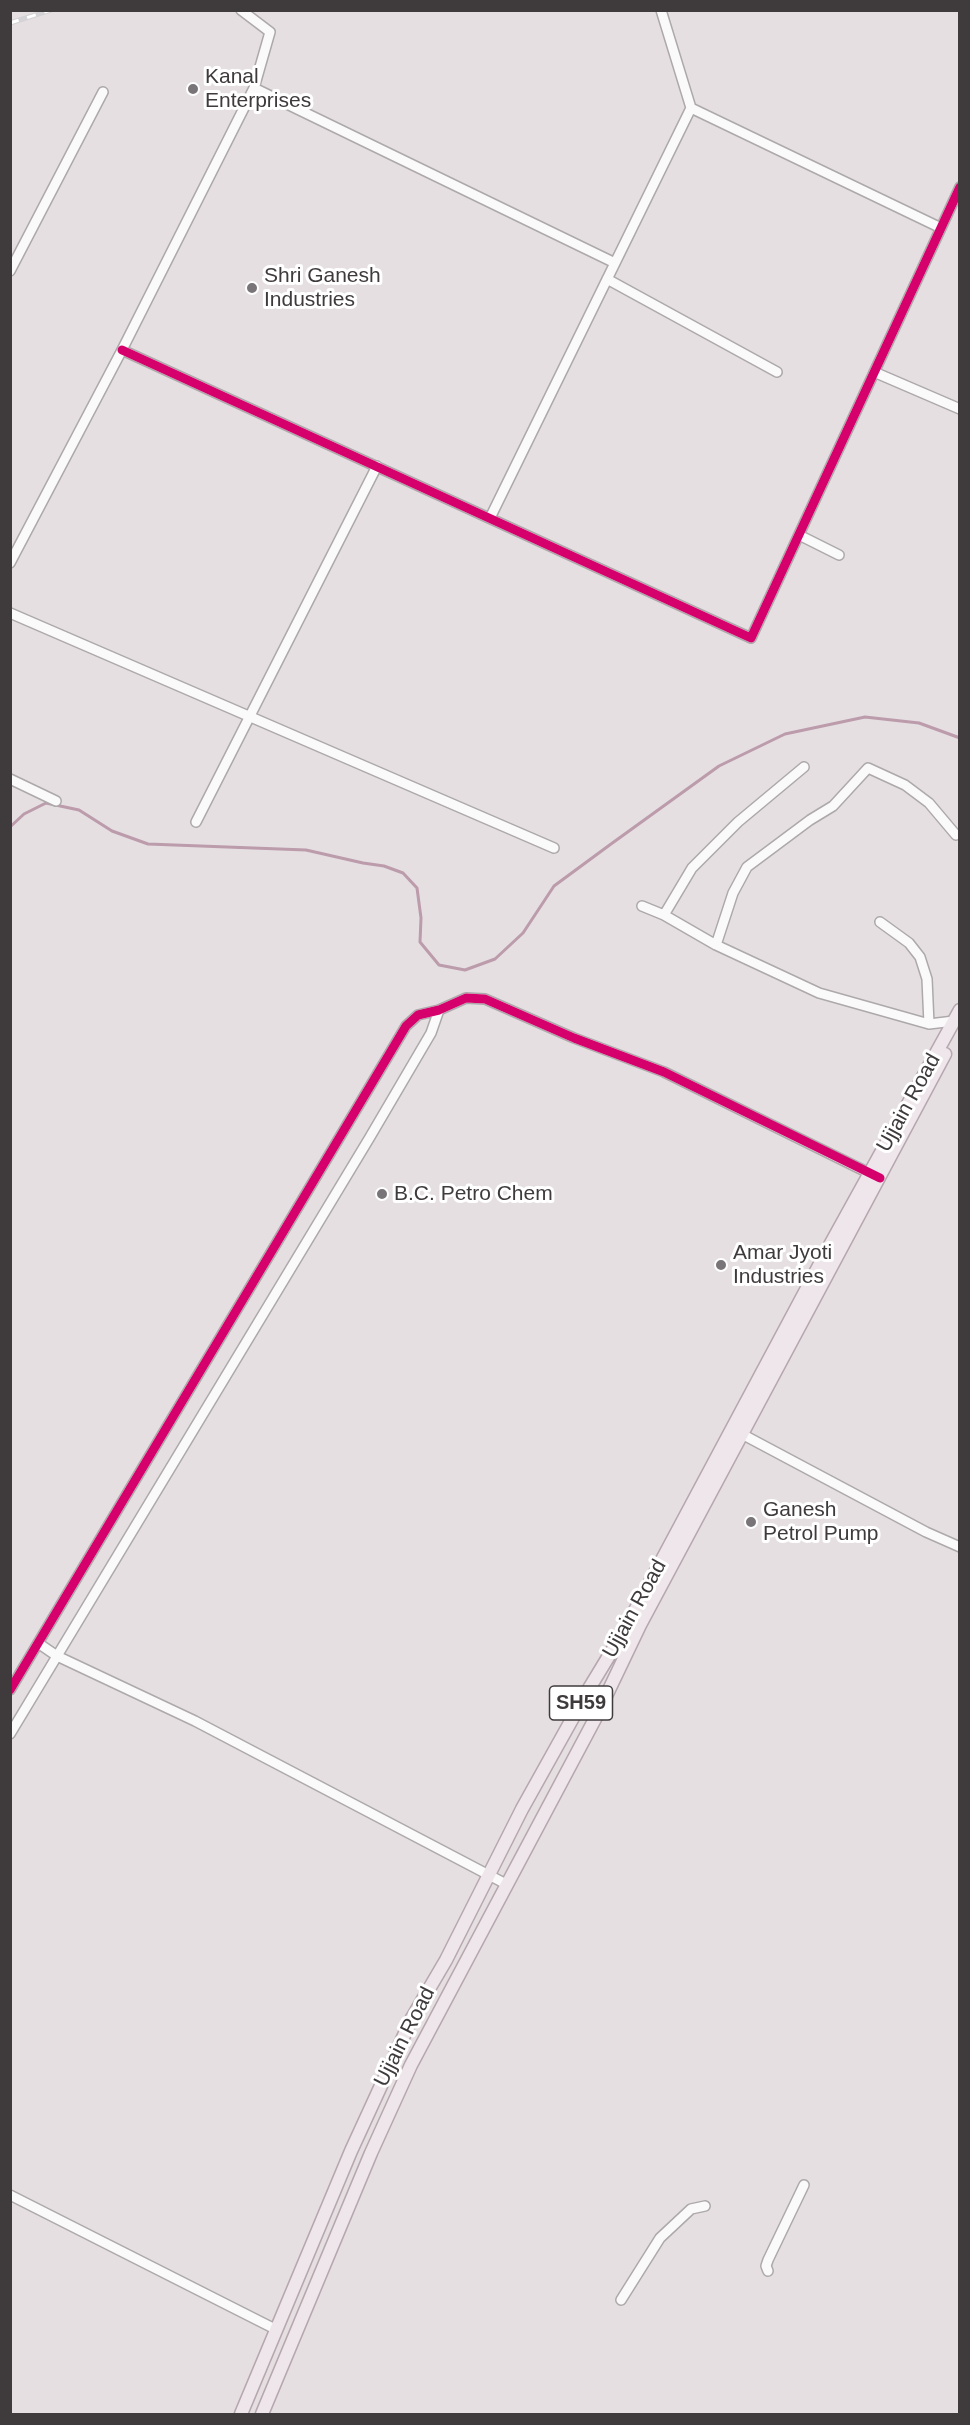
<!DOCTYPE html>
<html>
<head>
<meta charset="utf-8">
<style>
  body { margin:0 }
  #map { position:relative; width:970px; height:2425px; overflow:hidden; background:#e5dfe2; font-family:Helvetica,sans-serif }
  canvas { display:block }
  .frame { position:absolute; inset:0; border:12px solid #3f3b3d; pointer-events:none }
</style>
</head>
<body>
<div id="map">
<canvas width="970" height="2425"></canvas>
<div class="frame"></div>
</div>
<script>
const g = document.querySelector('canvas').getContext('2d');
g.lineJoin = 'round';
function toPath(rows) {
  const path = new Path2D();
  for (const r of rows) {
    path.moveTo(r[0], r[1]);
    for (let i = 2; i < r.length; i += 2) path.lineTo(r[i], r[i + 1]);
  }
  return path;
}
function stroke(path, color, width, dash) {
  g.strokeStyle = color;
  g.lineWidth = width;
  g.lineCap = dash ? 'butt' : 'round';
  g.setLineDash(dash || []);
  g.stroke(path);
}
function write(font, color, halo, rows, align = 'center') {
  g.font = font + ' Helvetica,sans-serif';
  g.lineWidth = 6;
  g.setLineDash([]);
  g.textBaseline = 'middle';
  g.strokeStyle = halo;
  g.fillStyle = color;
  for (const [text, x, y, turn = 0] of rows) {
    g.save();
    g.translate(x, y);
    g.rotate((+turn || 0) * Math.PI / 180);
    g.textAlign = isNaN(turn) ? turn : align;
    if (halo) g.strokeText(text, 0, 0);
    g.fillText(text, 0, 0);
    g.restore();
  }
}
stroke(toPath([
  [10,827,24,814,46,803,79,810,112,831,148,844,306,850,363,863,384,866,403,873,417,888,421,918,420,942,439,965,465,970,495,959,523,933,554,886,611,844,719,766,785,734,865,717,919,723,960,738]
]), '#bc9bab', 3);
const minor = toPath([
  [254,88,615,263],
  [691,108,941,228],
  [10,271,103,92],
  [607,279,777,372],
  [122,350,751,638,960,187],
  [874,372,960,409],
  [490,518,691,108,661,10],
  [799,535,839,555],
  [10,563,122,350,254,88,270,32,241,10],
  [10,613,554,848],
  [10,779,56,801],
  [196,822,377,466],
  [642,906,664,915,716,945,819,993,929,1024,954,1021],
  [664,915,692,868,738,822,804,767],
  [880,922,909,943,920,957,927,979,929,1024],
  [716,945,733,893,747,867,810,820,833,806,868,768,905,785,929,803,956,835],
  [738,1432,926,1532,960,1547],
  [38,1643,57,1656,195,1721,506,1884],
  [10,1690,406,1026,418,1015,439,1010,466,998,485,999,574,1038,664,1072,875,1176],
  [10,1734,370,1137,431,1033,439,1010],
  [10,2195,277,2330],
  [768,2271,766,2266,768,2260,804,2185],
  [621,2300,660,2238,691,2209,705,2206]
]);
const major = toPath([
  [241,2414,351,2151,412,2018,446,1960,522,1809,590,1687,624,1631,830,1245,960,1010],
  [262,2414,371,2153,411,2065,596,1717,640,1625,945,1054]
]);
stroke(minor, '#ada9aa', 12);
stroke(major, '#b6a7ae', 15);
stroke(minor, '#fbfafb', 9);
stroke(major, '#eee6ea', 12);
const rail = toPath([
  [10,23,51,10]
]);
stroke(rail, '#d4d2d4', 5);
stroke(rail, '#fff', 3, [9]);
stroke(toPath([
  [122,350,751,638,960,187],
  [10,1690,406,1026,418,1015,439,1010,466,998,485,999,574,1038,664,1072,880,1178]
]), '#d6006c', 9);
for (const [x, y, r, color] of [
  [193,89,6,"#797477"],
  [252,288,6,"#797477"],
  [382,1194,6,"#797477"],
  [721,1265,6,"#797477"],
  [751,1522,6,"#797477"]
]) {
  const dot = new Path2D();
  dot.arc(x, y, r, 0, 2 * Math.PI);
  g.fillStyle = color;
  g.fill(dot);
  stroke(dot, '#fff', 2);
}
for (const [x, y, w] of [
  [581,1703,63]
]) {
  const box = new Path2D();
  box.roundRect(x - w / 2, y - 17, w, 34, 4.5);
  g.fillStyle = '#fff';
  g.fill(box);
  stroke(box, '#3f3b3d', 1.5);
}
write('bold 20px', '#3f3b3d', null, [
  ["SH59",581,1703]
]);
write('21px', '#3f3b3d', '#fff', [
  ["Kanal",205,77],
  ["Enterprises",205,101],
  ["Shri Ganesh",264,276],
  ["Industries",264,300],
  ["B.C. Petro Chem",394,1194],
  ["Amar Jyoti",733,1253],
  ["Industries",733,1277],
  ["Ganesh",763,1510],
  ["Petrol Pump",763,1534]
], 'left');
write('21px', '#3f3b3d', '#fff', [
  ["Ujjain Road",909,1103,-61],
  ["Ujjain Road",635,1609,-61],
  ["Ujjain Road",405,2037,-63]
]);
</script>
</body>
</html>
